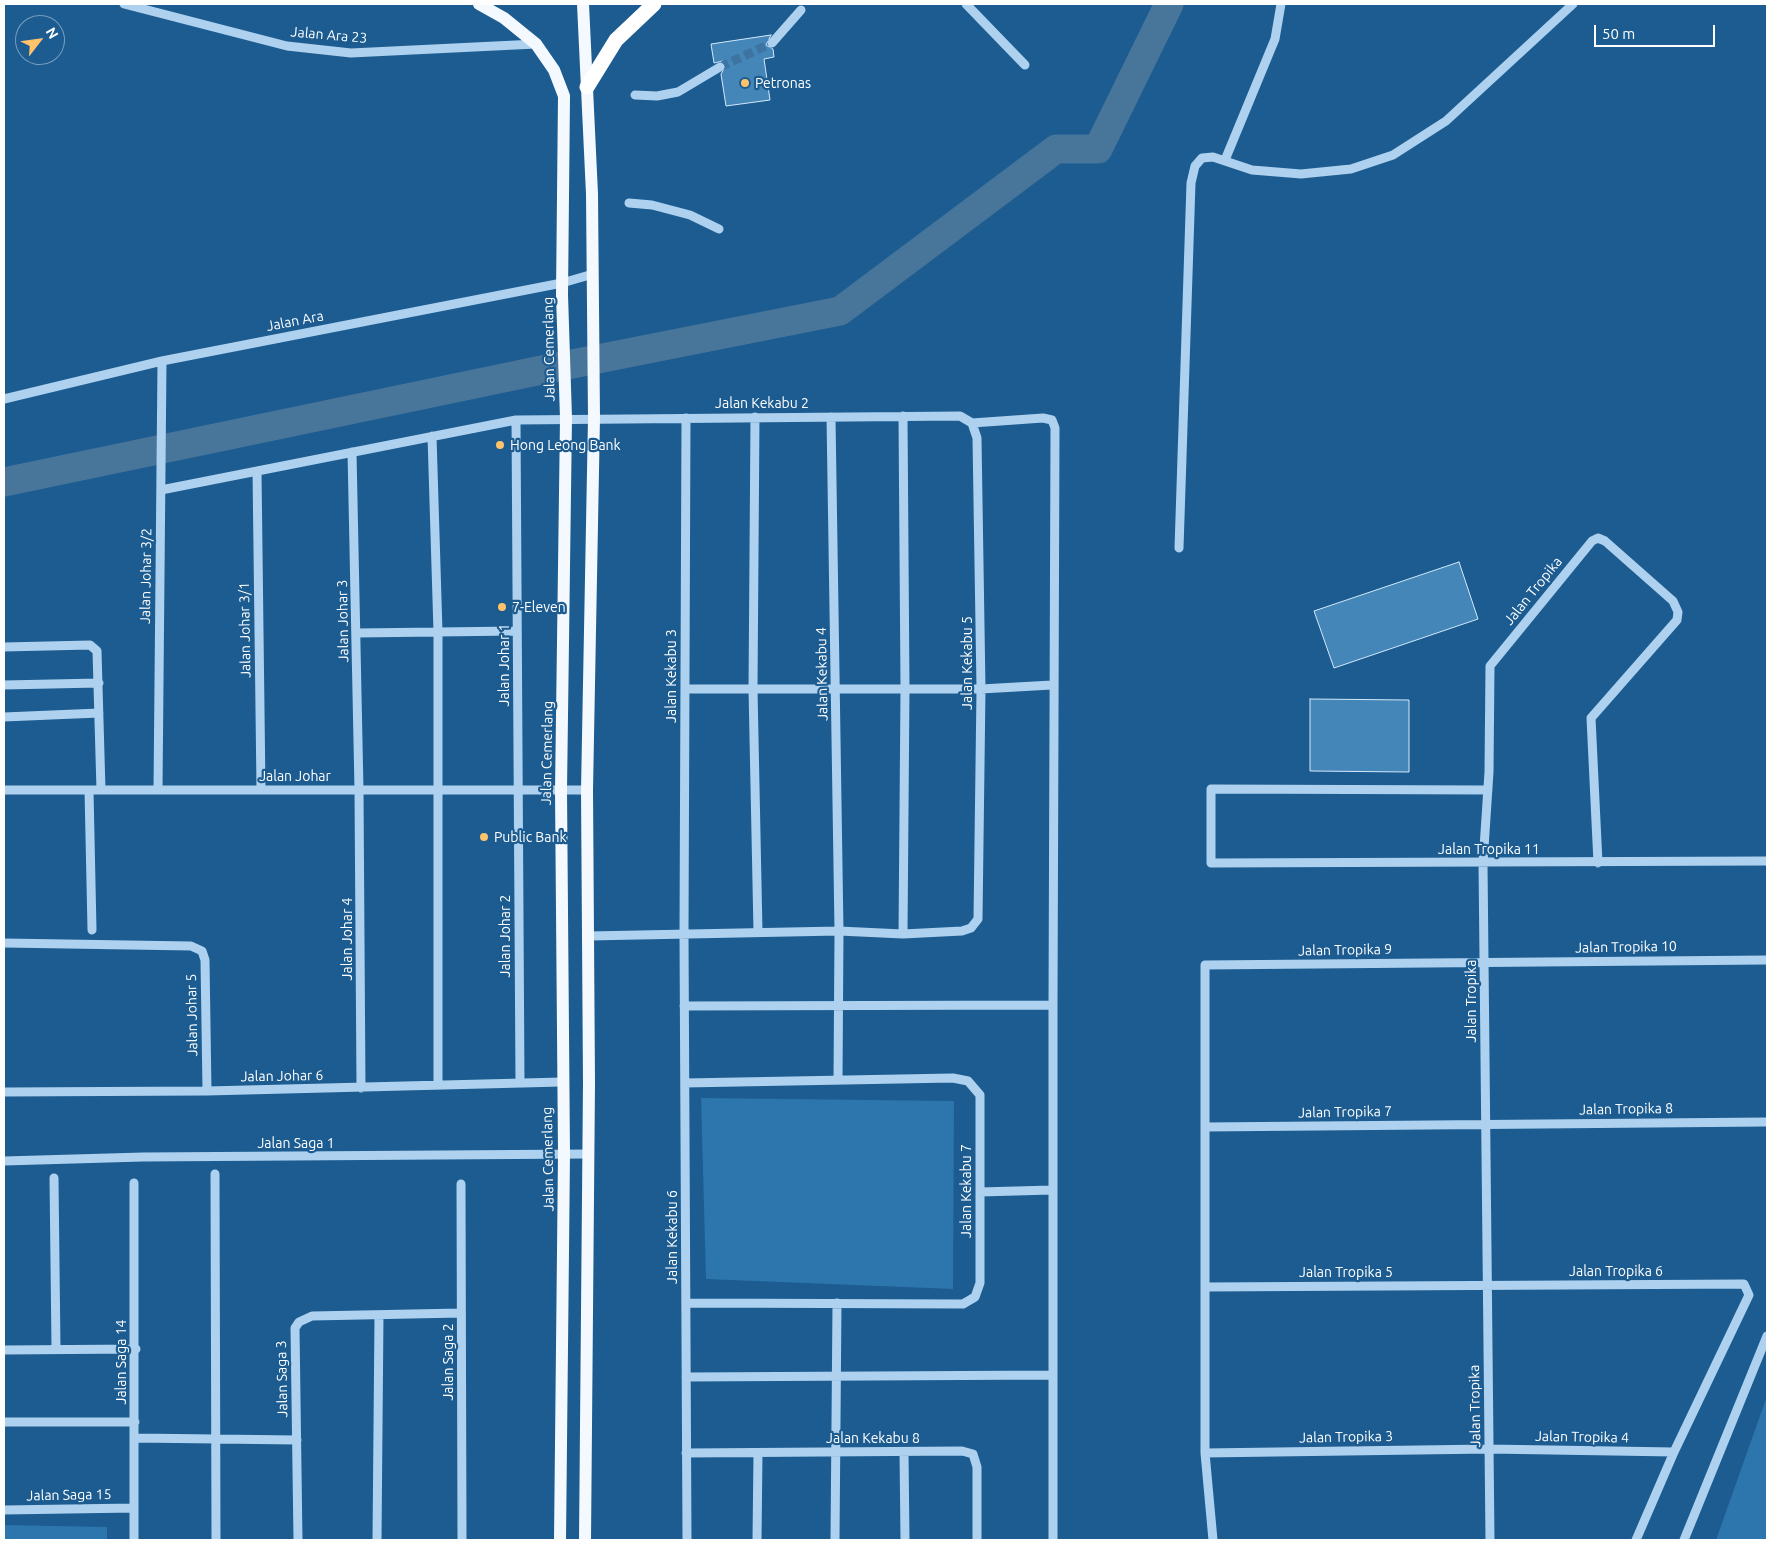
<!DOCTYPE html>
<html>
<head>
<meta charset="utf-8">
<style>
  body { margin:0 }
  #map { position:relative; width:1771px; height:1544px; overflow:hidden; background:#1c5c91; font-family:Ubuntu,sans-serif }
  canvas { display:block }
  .frame { position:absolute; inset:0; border:5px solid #fff; pointer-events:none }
  .north { position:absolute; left:15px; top:15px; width:50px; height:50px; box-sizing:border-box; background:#1c5c91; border:1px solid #779dbd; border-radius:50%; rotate:60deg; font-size:14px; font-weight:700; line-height:20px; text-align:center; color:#fff }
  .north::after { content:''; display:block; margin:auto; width:18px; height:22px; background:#fec36b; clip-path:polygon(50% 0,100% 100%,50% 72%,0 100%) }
  .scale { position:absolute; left:1594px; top:25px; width:121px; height:22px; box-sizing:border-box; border:2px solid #fff; border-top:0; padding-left:6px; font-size:15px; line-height:18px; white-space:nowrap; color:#fff; -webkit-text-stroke:4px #1c5c91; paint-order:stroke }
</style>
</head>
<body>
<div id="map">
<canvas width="1771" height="1544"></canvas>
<div class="frame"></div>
<div class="north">N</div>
<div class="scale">50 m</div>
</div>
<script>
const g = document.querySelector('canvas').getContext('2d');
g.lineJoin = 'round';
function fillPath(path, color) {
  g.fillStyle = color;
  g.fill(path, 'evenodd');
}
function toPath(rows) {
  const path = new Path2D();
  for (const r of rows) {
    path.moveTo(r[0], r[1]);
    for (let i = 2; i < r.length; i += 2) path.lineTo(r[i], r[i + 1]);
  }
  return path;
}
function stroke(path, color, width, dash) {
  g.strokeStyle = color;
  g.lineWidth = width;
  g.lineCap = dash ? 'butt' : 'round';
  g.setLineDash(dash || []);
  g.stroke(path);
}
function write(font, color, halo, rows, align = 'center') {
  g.font = font + ' Ubuntu,sans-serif';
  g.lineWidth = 4.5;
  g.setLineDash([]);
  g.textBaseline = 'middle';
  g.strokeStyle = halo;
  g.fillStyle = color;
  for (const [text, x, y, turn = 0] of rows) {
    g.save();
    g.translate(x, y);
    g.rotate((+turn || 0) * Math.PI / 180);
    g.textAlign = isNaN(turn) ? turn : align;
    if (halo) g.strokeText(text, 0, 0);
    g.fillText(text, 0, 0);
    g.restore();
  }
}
fillPath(toPath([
  [701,1098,954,1101,953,1289,706,1279],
  [1767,1396,1767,1540,1716,1540],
  [4,1525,107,1527,107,1540,4,1540]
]), '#2d75ad');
stroke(toPath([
  [4,482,532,372,840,311,1056,149,1098,149,1169,4]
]), '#48759a', 29);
const building = toPath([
  [771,35,766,45,773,49,774,57,764,59,770,100,726,106,721,74,726,66,723,61,714,63,711,44,771,35],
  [1459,562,1478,619,1334,668,1314,611,1459,562],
  [1310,699,1409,700,1409,772,1310,771,1310,699]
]);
fillPath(building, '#4586b9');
stroke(building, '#d3e9fa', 1);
stroke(toPath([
  [720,67,772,43]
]), '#3e74a2', 9, [9, 4.5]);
stroke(toPath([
  [124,4,287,46,351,53,536,44],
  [966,4,1025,65],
  [772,43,801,10],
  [635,95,657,96,678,92,720,67],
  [1225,160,1275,39,1281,4],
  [629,203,652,205,690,215,719,229],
  [4,399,162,361,562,283,593,274],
  [755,417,753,689,758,932],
  [831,417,839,931,838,1080],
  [686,418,684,934,687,1540],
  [516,420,520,1083],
  [972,423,1043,418,1052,420,1055,428,1053,1005],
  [432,436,438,632,438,1085],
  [352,452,359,790,361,1088],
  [257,471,261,790],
  [161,490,516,420,960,416,972,423,977,438,981,689,978,919,971,928,962,931,903,934,839,931,589,936],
  [1179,548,1191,183,1195,166,1202,158,1213,157,1252,170,1301,174,1351,169,1393,155,1446,121,1573,4],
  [357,633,517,631],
  [4,647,90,645,97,651,101,790],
  [4,685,99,683],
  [685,689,981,689,1052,685],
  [4,717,99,713],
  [4,790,587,790],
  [89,790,92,930],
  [158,790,162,361],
  [1488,790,1211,789,1211,863,1767,861],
  [903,934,905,688,903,416],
  [4,943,191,946,202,951,205,960,207,1091],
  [684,1006,1053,1005,1053,1540],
  [685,1083,953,1078,968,1081,980,1095,980,1283,975,1297,963,1304,686,1303],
  [4,1092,207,1091,562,1082],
  [1205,1127,1767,1122],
  [4,1161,143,1157,588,1154],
  [215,1174,216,1540],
  [54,1178,56,1349],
  [134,1183,134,1540],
  [461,1184,462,1540],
  [980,1192,1052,1190],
  [1205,1287,1744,1284,1749,1295,1674,1452,1636,1540],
  [4,1350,136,1349],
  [686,1377,1053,1375],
  [4,1422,135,1422],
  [135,1438,297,1440],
  [904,1452,905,1540],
  [686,1453,962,1451,973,1454,977,1467,977,1540],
  [1205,1453,1489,1449,1674,1452],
  [4,1510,134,1508],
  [298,1540,295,1328,299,1322,312,1316,461,1313],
  [377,1540,379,1315],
  [757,1540,758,1453],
  [835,1540,837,1303],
  [1213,1540,1205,1453,1205,965,1767,960],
  [1490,1540,1483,863,1489,772,1490,666,1592,541,1598,538,1605,541,1673,601,1678,612,1677,620,1591,718,1598,863],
  [1684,1540,1767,1336]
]), '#add1ee', 9);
stroke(toPath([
  [479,4,504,18,536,44,554,70,564,96,562,295,566,418,561,790,564,1154,560,1540],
  [583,4,592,194,594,418,587,790,589,1083,585,1540]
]), '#f4f9ff', 12);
stroke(toPath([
  [587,87,616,40,654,4]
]), '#fff', 15);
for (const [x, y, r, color] of [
  [745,83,5,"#fec36b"],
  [500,445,5,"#fec36b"],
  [502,607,5,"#fec36b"],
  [484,837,5,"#fec36b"]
]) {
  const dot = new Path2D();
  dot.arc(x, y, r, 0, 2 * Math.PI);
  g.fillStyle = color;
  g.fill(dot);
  stroke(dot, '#1c5c91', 2);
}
write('14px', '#fff', '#1c5c91', [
  ["Jalan Ara 23",329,35,5],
  ["Jalan Ara",295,321,-11],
  ["Jalan Cemerlang",549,349,-91],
  ["Jalan Kekabu 2",762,403],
  ["Jalan Johar 3/2",146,576,-89],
  ["Jalan Tropika",1533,591,-51],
  ["Jalan Johar 3",343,621,-91],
  ["Jalan Johar 3/1",245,630,-91],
  ["Jalan Kekabu 5",967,663,-90],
  ["Jalan Johar 1",504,665,-90],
  ["Jalan Kekabu 4",822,674,-91],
  ["Jalan Kekabu 3",671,676,-90],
  ["Jalan Cemerlang",547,753,-89],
  ["Jalan Johar",295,776],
  ["Jalan Tropika 11",1489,849],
  ["Jalan Johar 2",505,936,-90],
  ["Jalan Johar 4",347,939,-90],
  ["Jalan Tropika 10",1626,947,-1],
  ["Jalan Tropika 9",1345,950,-1],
  ["Jalan Tropika",1471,1001,-90],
  ["Jalan Johar 5",192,1015,-91],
  ["Jalan Johar 6",282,1076,-1],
  ["Jalan Tropika 8",1626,1109,-1],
  ["Jalan Tropika 7",1345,1112,-1],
  ["Jalan Saga 1",296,1143],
  ["Jalan Cemerlang",548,1159,-91],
  ["Jalan Kekabu 7",966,1191,-90],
  ["Jalan Kekabu 6",672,1237,-90],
  ["Jalan Tropika 6",1616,1271],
  ["Jalan Tropika 5",1346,1272],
  ["Jalan Saga 14",121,1362,-90],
  ["Jalan Saga 2",448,1362,-90],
  ["Jalan Saga 3",282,1379,-91],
  ["Jalan Tropika",1475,1406,-91],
  ["Jalan Tropika 3",1346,1437,-1],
  ["Jalan Tropika 4",1582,1437,1],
  ["Jalan Kekabu 8",873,1438],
  ["Jalan Saga 15",69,1495,-1]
]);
write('14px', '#fff', '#1c5c91', [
  ["Petronas",755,83],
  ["Hong Leong Bank",510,445],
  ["7-Eleven",512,607],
  ["Public Bank",494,837]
], 'left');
</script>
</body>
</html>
